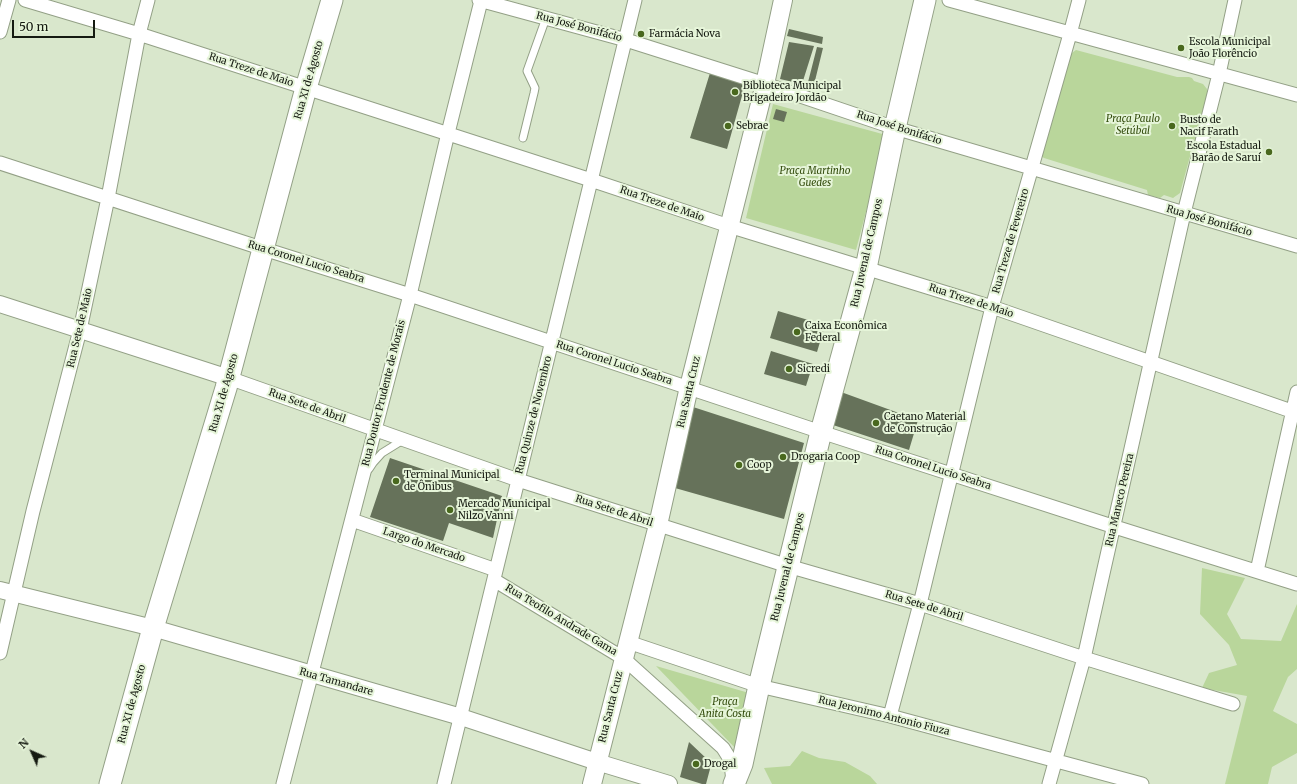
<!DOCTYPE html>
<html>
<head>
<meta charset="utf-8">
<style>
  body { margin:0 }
  #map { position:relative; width:1297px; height:784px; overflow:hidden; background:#d9e7cc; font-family:Merriweather,serif }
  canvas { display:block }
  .north { position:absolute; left:12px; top:732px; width:40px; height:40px; -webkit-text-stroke:3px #e6f5d9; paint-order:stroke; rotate:315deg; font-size:11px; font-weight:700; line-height:16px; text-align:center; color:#151a11 }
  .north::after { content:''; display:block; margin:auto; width:14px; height:18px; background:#151a11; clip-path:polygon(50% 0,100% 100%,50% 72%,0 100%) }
  .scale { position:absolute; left:12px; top:20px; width:83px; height:18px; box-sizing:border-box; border:2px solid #151a11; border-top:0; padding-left:5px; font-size:12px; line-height:14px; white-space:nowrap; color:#151a11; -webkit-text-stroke:3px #e6f5d9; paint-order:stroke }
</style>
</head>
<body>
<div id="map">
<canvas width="1297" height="784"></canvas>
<div class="north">N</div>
<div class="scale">50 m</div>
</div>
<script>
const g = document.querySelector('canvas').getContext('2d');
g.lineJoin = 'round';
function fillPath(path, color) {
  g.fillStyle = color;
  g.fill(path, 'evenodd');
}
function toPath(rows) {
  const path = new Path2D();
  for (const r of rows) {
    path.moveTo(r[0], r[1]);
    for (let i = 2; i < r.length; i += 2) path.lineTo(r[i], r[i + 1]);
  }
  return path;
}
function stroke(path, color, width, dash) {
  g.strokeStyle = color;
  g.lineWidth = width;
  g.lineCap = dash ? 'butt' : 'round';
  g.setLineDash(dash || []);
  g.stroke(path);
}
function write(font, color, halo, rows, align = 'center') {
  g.font = font + ' Merriweather,serif';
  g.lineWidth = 4;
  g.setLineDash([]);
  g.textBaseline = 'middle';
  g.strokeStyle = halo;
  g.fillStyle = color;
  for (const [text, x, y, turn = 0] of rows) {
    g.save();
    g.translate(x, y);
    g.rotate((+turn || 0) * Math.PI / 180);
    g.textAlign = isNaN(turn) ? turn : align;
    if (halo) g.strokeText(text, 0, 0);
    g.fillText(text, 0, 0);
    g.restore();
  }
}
fillPath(toPath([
  [1076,50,1177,77,1189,77,1192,78,1194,81,1203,84,1207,89,1207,94,1180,193,1173,198,1164,195,1160,198,1148,195,1147,190,1044,158,1041,156,1069,55],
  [773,104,886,135,856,250,746,218],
  [1202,568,1245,578,1227,614,1241,639,1281,641,1297,604,1297,669,1288,677,1273,711,1297,724,1297,753,1272,767,1268,784,1225,784,1247,696,1202,688,1209,673,1237,665,1229,645,1200,614],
  [656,666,749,693,737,750],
  [802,751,819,758,845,762,870,776,877,784,772,784,764,768,790,766]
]), '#b9d69b');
fillPath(toPath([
  [789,29,823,37,822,44,787,36],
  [789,42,814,46,802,84,780,79],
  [817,47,823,48,812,93,806,90],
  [710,73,745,85,727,149,690,138],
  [776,109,787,112,784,122,773,119],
  [778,311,825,325,817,352,770,338],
  [771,351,813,364,806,386,764,374],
  [841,392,918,420,909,450,833,425],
  [693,407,804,443,784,519,675,488],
  [390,458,502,496,493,538,449,523,443,541,370,517],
  [689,742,708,760,710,769,706,784,702,784,680,777]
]), '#66725a');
const service = toPath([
  [523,138,534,93,535,88,527,71,546,18],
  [369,469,373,463,382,453,403,440]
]);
const minor = toPath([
  [25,0,139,34,591,180,729,226,992,307,1297,413],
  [479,0,626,40,765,84,895,128,1297,246],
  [949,0,1297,95],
  [0,32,9,0],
  [0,163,264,249,410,295,821,432,1115,527,1297,584],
  [229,378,518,480,788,566,920,604,1084,658,1233,704],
  [352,520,496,570],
  [1257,571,1297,392],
  [494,580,623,658,723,748,728,756,731,764,733,781],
  [628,642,759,686,890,716,1142,784],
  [0,653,33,511,80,330,108,198,139,34,148,0],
  [890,716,920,604,992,307,1070,34,1079,0],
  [283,784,410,295,448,133,481,1],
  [444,784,635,0],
  [1049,784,1084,658,1184,213,1219,74,1235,0]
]);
const tertiary = toPath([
  [0,304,229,378],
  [0,590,153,628,461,717,597,762,669,784]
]);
const secondary = toPath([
  [592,784,658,525,689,387,765,84,783,0]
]);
const primary = toPath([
  [110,784,153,628,226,388,306,88,332,0],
  [734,784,742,764,759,686,821,432,866,268,895,128,925,0]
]);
stroke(service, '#93a086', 9);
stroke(minor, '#93a086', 15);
stroke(tertiary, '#93a086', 18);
stroke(secondary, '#93a086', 20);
stroke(primary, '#93a086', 23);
stroke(service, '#fff', 7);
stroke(minor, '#fff', 13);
stroke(tertiary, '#fff', 16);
stroke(secondary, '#fff', 18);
stroke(primary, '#fff', 21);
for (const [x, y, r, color] of [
  [641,34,4,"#49681e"],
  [1181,48,4,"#49681e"],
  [735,92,4,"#49681e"],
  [728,126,4,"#49681e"],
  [1172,126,4,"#49681e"],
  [1269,152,4,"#49681e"],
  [797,332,4,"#49681e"],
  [789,369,4,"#49681e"],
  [876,423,4,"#49681e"],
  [783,457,4,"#49681e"],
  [739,465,4,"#49681e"],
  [396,481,4,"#49681e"],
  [450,510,4,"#49681e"],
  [696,764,4,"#49681e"]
]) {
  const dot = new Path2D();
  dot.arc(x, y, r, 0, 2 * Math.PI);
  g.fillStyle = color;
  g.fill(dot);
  stroke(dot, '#e6f5d9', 1.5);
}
write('10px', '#151a11', '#e6f5d9', [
  ["Rua José Bonifácio",579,27,15],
  ["Rua Treze de Maio",251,70,18],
  ["Rua XI de Agosto",309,80,-74],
  ["Rua José Bonifácio",899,128,18],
  ["Rua Treze de Maio",662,204,19],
  ["Rua José Bonifácio",1209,221,16],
  ["Rua Treze de Fevereiro",1011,241,-74],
  ["Rua Juvenal de Campos",867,253,-77],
  ["Rua Coronel Lucio Seabra",306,262,17],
  ["Rua Treze de Maio",971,301,18],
  ["Rua Sete de Maio",80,328,-77],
  ["Rua Coronel Lucio Seabra",614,363,18],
  ["Rua Santa Cruz",689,392,-77],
  ["Rua XI de Agosto",224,393,-74],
  ["Rua Doutor Prudente de Morais",384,393,-76],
  ["Rua Sete de Abril",307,406,20],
  ["Rua Quinze de Novembro",534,415,-76],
  ["Rua Coronel Lucio Seabra",933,468,18],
  ["Rua Maneco Pereira",1120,500,-77],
  ["Rua Sete de Abril",614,511,18],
  ["Largo do Mercado",424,545,19],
  ["Rua Juvenal de Campos",788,567,-76],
  ["Rua Sete de Abril",924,606,17],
  ["Rua Teofilo Andrade Gama",561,620,31],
  ["Rua Tamandare",336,682,16],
  ["Rua XI de Agosto",132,704,-75],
  ["Rua Santa Cruz",611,707,-76],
  ["Rua Jeronimo Antonio Fiuza",884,716,14]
]);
write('10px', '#151a11', '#e6f5d9', [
  ["Farmácia Nova",649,34],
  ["Escola Municipal",1189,42],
  ["João Florêncio",1189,54],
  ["Biblioteca Municipal",743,86],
  ["Brigadeiro Jordão",743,98],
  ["Busto de",1180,120],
  ["Nacif Farath",1180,132],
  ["Sebrae",736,126],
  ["Escola Estadual",1261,146,"right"],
  ["Barão de Saruí",1261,158,"right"],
  ["Caixa Econômica",805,326],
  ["Federal",805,338],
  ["Sicredi",797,369],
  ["Caetano Material",884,417],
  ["de Construção",884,429],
  ["Drogaria Coop",791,457],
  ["Coop",747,465],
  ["Terminal Municipal",404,475],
  ["de Ônibus",404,487],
  ["Mercado Municipal",458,504],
  ["Nilzo Vanni",458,516],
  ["Drogal",704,764]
], 'left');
write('italic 10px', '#334c0d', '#e6f5d9', [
  ["Praça Paulo",1133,119],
  ["Setúbal",1133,131],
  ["Praça Martinho",815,171],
  ["Guedes",815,183],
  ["Praça",725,702],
  ["Anita Costa",725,714]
]);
</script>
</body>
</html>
